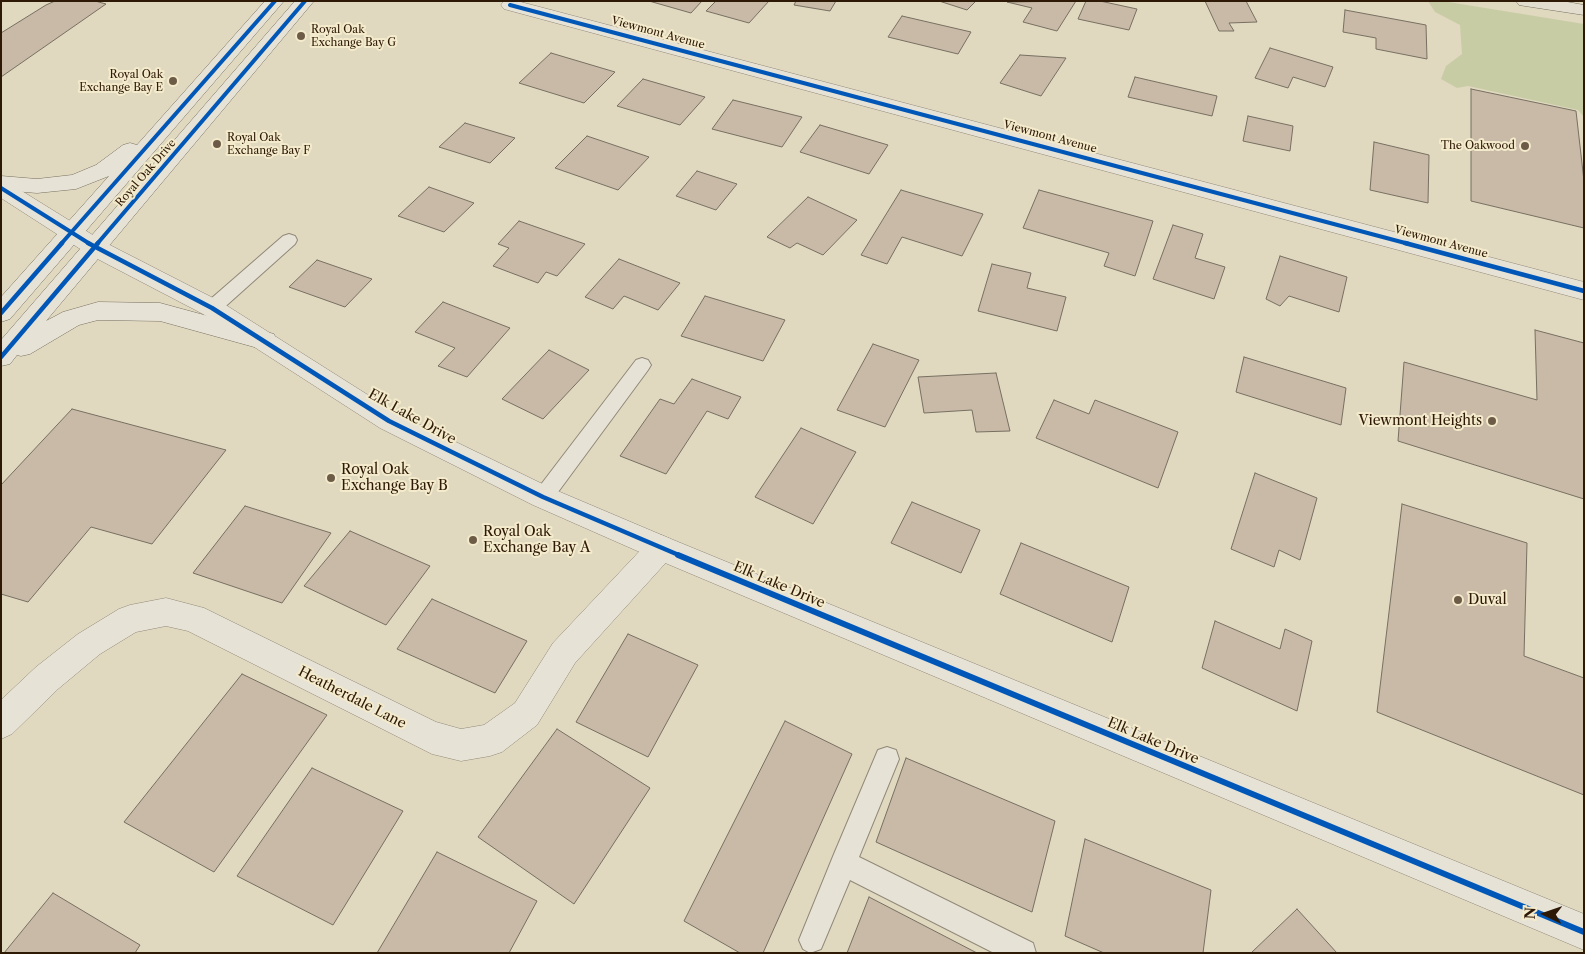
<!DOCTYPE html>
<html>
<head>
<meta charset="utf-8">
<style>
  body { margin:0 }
  #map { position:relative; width:1585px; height:954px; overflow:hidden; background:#e0d8bf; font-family:"Libre Caslon Text",serif }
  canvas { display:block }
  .frame { position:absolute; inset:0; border:2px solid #2e1907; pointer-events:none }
  .north { position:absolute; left:1520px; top:889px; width:50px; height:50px; -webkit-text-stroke:4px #f4ebcc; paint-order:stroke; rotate:273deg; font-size:14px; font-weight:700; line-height:20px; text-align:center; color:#2e1907 }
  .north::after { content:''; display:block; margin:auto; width:18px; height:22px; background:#2e1907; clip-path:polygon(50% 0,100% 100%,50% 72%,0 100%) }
</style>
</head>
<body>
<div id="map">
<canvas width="1585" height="954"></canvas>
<div class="frame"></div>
<div class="north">N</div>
</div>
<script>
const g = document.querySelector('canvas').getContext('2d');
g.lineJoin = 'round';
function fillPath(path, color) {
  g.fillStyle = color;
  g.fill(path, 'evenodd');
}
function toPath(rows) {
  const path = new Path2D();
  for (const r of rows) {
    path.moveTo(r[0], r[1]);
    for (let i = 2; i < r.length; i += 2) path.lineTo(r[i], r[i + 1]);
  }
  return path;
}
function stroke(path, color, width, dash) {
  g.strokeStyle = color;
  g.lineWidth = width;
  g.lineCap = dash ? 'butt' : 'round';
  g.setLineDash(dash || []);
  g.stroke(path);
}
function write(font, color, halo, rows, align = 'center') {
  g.font = font + ' "Libre Caslon Text",serif';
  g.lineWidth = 4;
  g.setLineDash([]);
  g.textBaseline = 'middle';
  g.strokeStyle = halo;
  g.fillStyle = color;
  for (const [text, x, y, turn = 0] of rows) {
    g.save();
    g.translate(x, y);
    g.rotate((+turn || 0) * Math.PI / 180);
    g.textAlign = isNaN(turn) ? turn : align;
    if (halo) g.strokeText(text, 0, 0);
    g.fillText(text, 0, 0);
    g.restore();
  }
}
fillPath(toPath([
  [1428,1,1442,1,1584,24,1584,117,1578,110,1468,86,1457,88,1441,79,1446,66,1462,54,1460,25,1435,12]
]), '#c8cca5');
const building = toPath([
  [55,1,95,1,106,4,1,77,1,33,46,5,55,1],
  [649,1,702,1,691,13,649,1],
  [716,1,769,1,749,23,706,11,716,1],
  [796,1,836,1,830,11,794,5,796,1],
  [939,1,976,1,967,10,939,1],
  [1076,1,1057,31,1023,22,1032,8,1007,2,1076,1],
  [1086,1,1100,1,1137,9,1129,30,1078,19,1086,1],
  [1205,1,1246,1,1257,22,1229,23,1234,31,1219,31,1205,1],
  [1345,10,1426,25,1427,59,1376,49,1376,38,1343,32,1345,10],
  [902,16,971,32,958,54,888,37,902,16],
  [1270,48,1333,67,1325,87,1293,77,1288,88,1255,78,1270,48],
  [551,53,615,72,584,103,519,83,551,53],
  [1020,55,1066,58,1041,96,1000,83,1020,55],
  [1135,77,1217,96,1212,116,1128,97,1135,77],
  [643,79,705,97,680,125,617,106,643,79],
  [1471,89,1576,111,1584,181,1584,228,1471,201,1471,89],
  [733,100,802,117,782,147,712,129,733,100],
  [1248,116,1293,126,1290,151,1243,141,1248,116],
  [465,123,515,138,490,163,439,147,465,123],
  [820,125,888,145,869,174,800,152,820,125],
  [587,136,649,157,618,190,555,168,587,136],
  [1374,142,1429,155,1428,203,1370,190,1374,142],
  [697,171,737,184,716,210,676,196,697,171],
  [429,187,474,203,444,232,398,216,429,187],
  [901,190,983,214,962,256,902,237,887,264,861,255,901,190],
  [1039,190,1153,221,1135,276,1104,266,1109,253,1023,228,1039,190],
  [808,197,857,220,823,255,797,243,790,248,767,237,808,197],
  [519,221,585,244,557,276,546,272,538,283,493,266,509,248,498,244,519,221],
  [1173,225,1203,234,1195,258,1225,267,1214,299,1153,279,1173,225],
  [1280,256,1347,277,1339,312,1289,296,1280,306,1266,299,1280,256],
  [619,259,680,283,658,310,624,296,613,309,585,297,619,259],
  [317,260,372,279,345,307,289,287,317,260],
  [992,264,1031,273,1027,288,1066,297,1057,331,978,311,992,264],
  [705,296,785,320,763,361,681,336,705,296],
  [443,302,510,328,467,377,438,366,455,348,415,332,443,302],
  [1535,330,1584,343,1584,499,1398,441,1404,362,1537,400,1535,330],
  [873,344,919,360,885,427,837,410,873,344],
  [549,350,589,370,543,419,502,399,549,350],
  [1244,357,1346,388,1341,425,1236,392,1244,357],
  [996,373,1010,431,976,432,972,410,924,413,918,377,996,373],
  [692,379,741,397,728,419,707,411,666,474,620,456,660,399,674,404,692,379],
  [1054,400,1089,414,1095,400,1178,432,1158,488,1036,438,1054,400],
  [72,409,226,450,152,544,91,527,28,602,1,594,1,485,72,409],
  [801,428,856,452,813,524,755,497,801,428],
  [1255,473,1317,498,1300,560,1279,550,1274,567,1231,549,1255,473],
  [912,502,980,530,961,573,891,543,912,502],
  [1402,504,1527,543,1524,656,1584,678,1584,795,1377,712,1402,504],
  [245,506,331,533,282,603,193,573,245,506],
  [350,531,430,566,386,625,304,586,350,531],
  [1021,543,1129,587,1112,642,1000,594,1021,543],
  [432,599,527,641,495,693,397,649,432,599],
  [1215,621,1280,649,1285,629,1312,641,1297,711,1202,668,1215,621],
  [628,634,698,665,648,757,576,722,628,634],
  [242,674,327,715,214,872,124,822,242,674],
  [785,721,852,754,763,953,740,953,684,921,785,721],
  [557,729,650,788,574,904,478,837,557,729],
  [906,758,1055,821,1032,912,876,842,906,758],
  [312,768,403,811,333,925,237,876,312,768],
  [1085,839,1211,890,1203,953,1104,953,1065,936,1085,839],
  [437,852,537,901,509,953,377,953,437,852],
  [53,893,140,945,135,953,4,953,53,893],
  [869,897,977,953,847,953,869,897],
  [1297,909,1337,953,1251,953,1297,909]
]);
fillPath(building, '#c9b9a7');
stroke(building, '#777061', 1);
const service = toPath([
  [289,234,295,236,297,240,295,244,218,313,212,314,206,313,203,308,206,303,283,236,289,234],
  [642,358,648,360,651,365,648,370,550,503,543,506,536,503,533,497,536,491,636,360,642,358],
  [887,747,896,750,899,759,859,857,1033,943,1036,953,994,953,850,880,821,949,810,953,803,949,799,940,834,854,878,750,887,747]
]);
const minor = toPath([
  [504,1,517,1,1584,282,1584,300,504,9,501,5,504,1],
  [661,535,671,539,675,548,671,557,575,663,537,725,502,752,490,756,461,761,432,754,188,631,166,626,136,632,100,654,58,689,12,734,1,739,1,700,36,667,78,634,119,609,130,605,166,598,204,608,436,722,461,729,484,725,515,703,553,643,651,539,661,535]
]);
const tertiary = toPath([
  [1,181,9,183,104,242,221,302,398,414,553,489,671,539,1584,914,1584,950,651,557,533,505,380,428,203,314,88,254,1,198,1,181]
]);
const secondary = toPath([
  [265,1,284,1,10,319,1,322,1,297,109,176,76,189,37,193,1,190,1,176,37,179,72,175,96,165,123,145,130,143,137,145,265,1],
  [295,1,314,1,46,321,63,312,98,302,160,303,274,334,277,341,274,348,265,350,160,321,98,320,79,325,30,354,21,356,17,355,10,364,1,366,1,340,295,1]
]);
const motorway = toPath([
  [1516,1,1562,1,1584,5,1584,15,1525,6,1519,5,1516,1]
]);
stroke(service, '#918979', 2);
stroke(minor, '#918979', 1);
stroke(tertiary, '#918979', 1);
stroke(secondary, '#777061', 1);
stroke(motorway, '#777061', 1);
fillPath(service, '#e6e2d5');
fillPath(minor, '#e6e2d5');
fillPath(tertiary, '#e6e2d5');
fillPath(secondary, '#e6e2d5');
fillPath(motorway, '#e2ddce');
stroke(toPath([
  [510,5,1409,244],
  [1,188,90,244],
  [61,244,275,1],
  [97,244,305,1]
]), '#0057b8', 4);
stroke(toPath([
  [88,243,212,308,389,421,543,497,681,556],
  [1405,243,1584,291],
  [1,313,62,243],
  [1,357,98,243]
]), '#0057b8', 4.5);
stroke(toPath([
  [678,555,1584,932]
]), '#0057b8', 6);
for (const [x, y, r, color] of [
  [301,36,5,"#6c5c47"],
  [173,81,5,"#6c5c47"],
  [217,144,5,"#6c5c47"],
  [1525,146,5,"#6c5c47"],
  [1492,421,5,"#6c5c47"],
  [331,478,5,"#6c5c47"],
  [473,540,5,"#6c5c47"],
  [1458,600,5,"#6c5c47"]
]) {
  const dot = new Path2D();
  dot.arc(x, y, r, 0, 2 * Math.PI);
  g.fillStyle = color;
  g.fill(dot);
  stroke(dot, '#f4ebcc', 2);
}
write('11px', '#2e1907', '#f4ebcc', [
  ["Royal Oak",311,30],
  ["Exchange Bay G",311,43],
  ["Royal Oak",163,75,"right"],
  ["Exchange Bay E",163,88,"right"],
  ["Royal Oak",227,138],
  ["Exchange Bay F",227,151],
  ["The Oakwood",1515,146,"right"]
], 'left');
write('11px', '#2e1907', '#f4ebcc', [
  ["Viewmont Avenue",658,33,15],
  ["Viewmont Avenue",1050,137,15],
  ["Royal Oak Drive",146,173,-49],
  ["Viewmont Avenue",1441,242,15]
]);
write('14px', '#2e1907', '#f4ebcc', [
  ["Elk Lake Drive",412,417,29],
  ["Elk Lake Drive",779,585,23],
  ["Heatherdale Lane",352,698,27],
  ["Elk Lake Drive",1153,741,23]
]);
write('14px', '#2e1907', '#f4ebcc', [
  ["Viewmont Heights",1482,421,"right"],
  ["Royal Oak",341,470],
  ["Exchange Bay B",341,486],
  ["Royal Oak",483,532],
  ["Exchange Bay A",483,548],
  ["Duval",1468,600]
], 'left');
</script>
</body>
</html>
